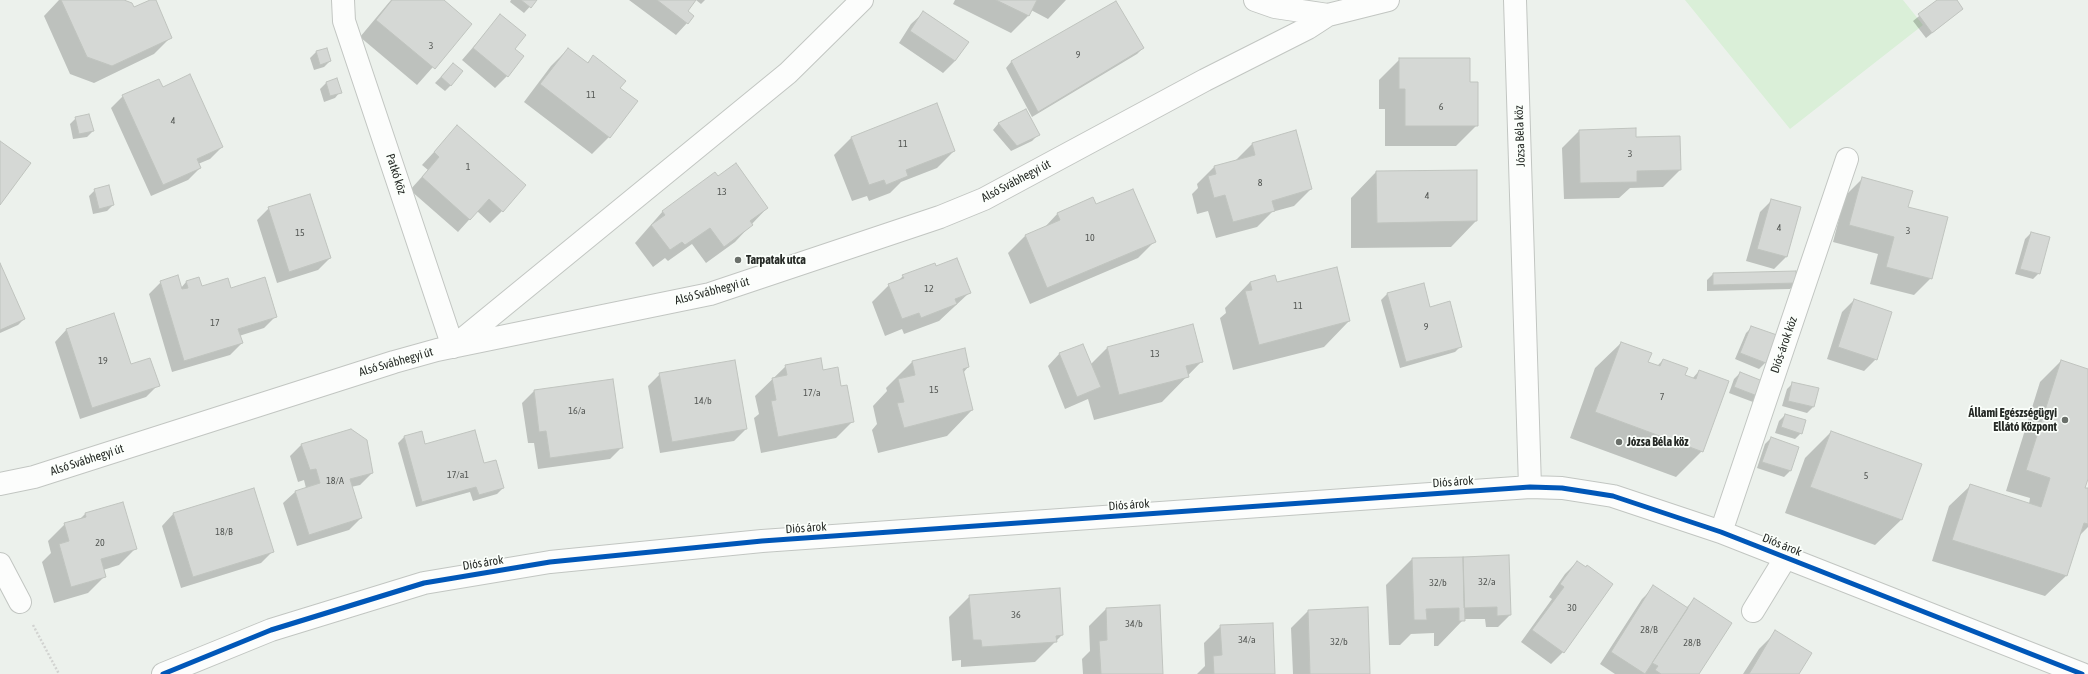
<!DOCTYPE html>
<html>
<head>
<meta charset="utf-8">
<style>
  body { margin:0 }
  canvas { display:block; background:#ecf1ec }
</style>
</head>
<body>
<canvas width="2088" height="674"></canvas>
<script>
const g = document.querySelector('canvas').getContext('2d');
g.lineJoin = 'round';
function fillPath(path, color) {
  g.fillStyle = color;
  g.fill(path, 'evenodd');
}
function toPath(rows) {
  const path = new Path2D();
  for (const r of rows) {
    path.moveTo(r[0], r[1]);
    for (let i = 2; i < r.length; i += 2) path.lineTo(r[i], r[i + 1]);
  }
  return path;
}
function stroke(path, color, width, dash) {
  g.strokeStyle = color;
  g.lineWidth = width;
  g.lineCap = dash ? 'butt' : 'round';
  g.setLineDash(dash || []);
  g.stroke(path);
}
function write(font, color, halo, rows, align = 'center') {
  g.font = font + ' "Asap Condensed",sans-serif';
  g.lineWidth = 3.5;
  g.setLineDash([]);
  g.textBaseline = 'middle';
  g.strokeStyle = halo;
  g.fillStyle = color;
  for (const [text, x, y, turn = 0] of rows) {
    g.save();
    g.translate(x, y);
    g.rotate((+turn || 0) * Math.PI / 180);
    g.textAlign = isNaN(turn) ? turn : align;
    if (halo) g.strokeText(text, 0, 0);
    g.fillText(text, 0, 0);
    g.restore();
  }
}
fillPath(toPath([
  [1685,0,1903,0,1923,25,1790,129]
]), '#daefd8');
fillPath(toPath([
  [59,0,122,0,133,8,155,0,171,37,154,54,94,83,70,74,44,16],
  [391,0,443,0,471,24,417,85,360,37],
  [511,0,536,0,524,13,510,2],
  [629,0,695,0,686,11,687,23,676,35],
  [696,0,705,0,701,4],
  [955,0,1066,0,1048,19,1031,10,1028,16,1011,33,953,4],
  [1939,0,1955,0,1962,9,1926,38,1913,21],
  [1115,2,1143,48,1137,54,1032,117,1006,68,1011,62],
  [923,13,967,43,955,61,943,73,899,43,911,24],
  [500,16,507,76,495,88,462,60],
  [326,49,330,61,324,67,314,70,310,58,316,52],
  [568,49,587,63,593,57,619,88,609,137,592,154,524,102,551,66],
  [1400,59,1469,83,1477,125,1456,146,1385,146,1385,109,1379,109,1379,80],
  [453,64,451,85,445,91,435,83],
  [336,79,340,92,335,98,324,102,320,89,326,83],
  [162,88,222,147,210,159,198,164,200,168,188,180,151,196,111,108,123,96],
  [936,105,954,151,937,168,901,182,890,193,869,201,867,196,852,201,834,155,851,138],
  [1026,110,1038,135,1032,141,1011,151,993,130,998,124],
  [76,118,93,131,87,137,73,139,70,124],
  [457,127,502,211,490,223,477,211,458,232,410,190,428,170,422,165],
  [1579,131,1635,138,1680,170,1663,187,1630,188,1619,198,1564,199,1562,148],
  [1252,144,1311,189,1294,206,1272,212,1257,227,1216,238,1208,211,1197,214,1192,194,1198,188,1197,184,1214,167,1235,161],
  [1476,171,1476,221,1451,247,1351,248,1351,198,1376,172],
  [718,178,767,208,735,242,706,263,692,244,668,261,665,258,653,267,635,243,663,211],
  [1862,179,1907,208,1931,278,1914,295,1870,284,1878,254,1833,242,1845,196],
  [95,190,113,205,107,211,93,214,89,196],
  [1772,200,1786,257,1774,269,1746,261,1760,212],
  [1096,206,1155,241,1138,258,1030,304,1008,253,1025,236,1044,228,1058,213],
  [269,208,330,258,318,270,277,283,257,220],
  [2031,233,2039,273,2033,279,2015,274,2025,239],
  [0,265,24,319,18,325,0,333],
  [936,268,969,293,939,321,904,334,902,329,885,336,872,302,889,285,897,282,903,276],
  [1713,274,1796,283,1790,289,1707,291,1707,280],
  [161,282,181,288,186,282,201,287,230,289,276,316,264,328,239,336,242,343,230,355,172,372,149,294],
  [1250,282,1276,283,1349,321,1324,347,1233,370,1220,318,1226,313,1225,308],
  [1387,294,1430,308,1461,346,1455,352,1400,368,1381,300],
  [1854,300,1876,359,1864,371,1827,359,1842,312],
  [1752,327,1776,335,1765,363,1759,369,1735,359,1746,333],
  [66,330,130,365,158,385,146,397,80,419,55,342],
  [1621,343,1647,363,1657,366,1663,360,1684,376,1692,379,1699,371,1702,451,1676,477,1570,438,1595,368],
  [1083,345,1091,364,1107,348,1202,361,1162,402,1094,420,1088,399,1065,409,1048,366,1059,354],
  [964,349,968,367,963,373,972,410,947,436,878,453,872,430,877,424,873,406,887,391,886,388,912,362],
  [2061,361,2088,370,2088,475,2084,488,2088,490,2088,527,2079,536,2066,576,2045,596,1932,561,1949,506,1970,486,2029,504,2030,498,2006,491,2040,382],
  [786,366,822,371,841,387,853,421,836,438,761,453,754,418,759,414,755,396],
  [1740,373,1764,383,1753,402,1729,393,1734,379],
  [660,374,746,429,734,441,660,453,648,386],
  [1793,383,1813,407,1807,413,1782,406,1787,389],
  [534,391,622,447,610,459,538,469,534,443,528,443,522,403],
  [1785,415,1801,433,1795,439,1775,433,1779,421],
  [1831,432,1920,465,1901,520,1875,545,1785,513,1805,458],
  [404,437,424,445,503,488,497,494,473,501,470,492,416,507,398,443],
  [1771,438,1798,447,1790,471,1784,477,1757,468,1765,444],
  [302,444,372,473,360,485,351,487,361,518,349,530,297,546,283,503,295,492,306,488,304,480,298,482,290,456],
  [85,514,136,548,119,565,103,570,105,576,88,593,54,603,42,562,51,553,48,541,65,524,80,519],
  [173,514,273,551,261,563,181,588,162,526],
  [1508,556,1510,615,1498,627,1486,627,1485,619,1464,619,1438,646,1434,646,1434,633,1411,634,1400,645,1389,645,1386,585,1412,559],
  [1577,562,1563,652,1551,664,1521,642,1552,599,1549,597,1565,574],
  [1654,587,1686,608,1694,600,1698,674,1615,674,1600,664,1642,599],
  [970,596,1062,635,1035,662,961,667,961,660,952,661,949,617],
  [1159,606,1162,674,1083,674,1082,659,1090,651,1089,626,1106,609],
  [1367,608,1369,674,1293,674,1291,628,1308,611],
  [1221,626,1274,674,1197,674,1205,666,1204,643],
  [1776,632,1798,674,1743,674,1759,649]
]), '#0003');
const building = toPath([
  [61,0,124,0,132,3,134,7,150,0,156,0,172,38,112,66,87,57,61,0],
  [392,0,444,0,472,24,435,69,376,20,392,0],
  [521,0,537,0,531,8,521,0],
  [657,0,696,0,688,11,694,16,688,24,657,0],
  [996,0,1037,0,1029,16,996,0],
  [1937,0,1957,0,1963,9,1932,33,1918,14,1937,0],
  [1116,1,1144,48,1038,112,1011,61,1116,1],
  [923,11,969,42,955,61,910,31,923,11],
  [500,14,526,35,515,49,524,56,508,77,473,48,500,14],
  [327,48,331,61,320,65,316,51,327,48],
  [568,48,588,63,593,55,626,81,620,88,638,101,610,138,540,84,568,48],
  [1399,58,1470,58,1470,82,1478,82,1478,126,1405,126,1405,89,1399,89,1399,58],
  [453,63,463,71,451,86,441,77,453,63],
  [190,74,223,147,197,159,201,168,163,185,122,95,159,79,163,87,190,74],
  [337,78,342,93,330,96,326,82,337,78],
  [937,103,955,151,906,170,908,176,886,185,884,180,869,185,851,137,937,103],
  [1026,109,1040,135,1017,146,998,123,1026,109],
  [89,114,94,131,79,134,75,117,89,114],
  [457,125,526,185,503,212,489,199,470,220,422,177,439,157,434,152,457,125],
  [1636,128,1636,137,1680,136,1681,170,1637,171,1637,182,1580,183,1579,130,1636,128],
  [1296,130,1312,189,1272,201,1275,211,1233,222,1225,195,1214,198,1208,176,1216,174,1214,166,1255,155,1252,143,1296,130],
  [0,141,31,163,0,205,0,141],
  [736,163,768,208,750,221,753,225,724,247,710,228,685,245,682,242,670,250,651,225,665,215,662,211,715,172,718,176,736,163],
  [1477,170,1477,221,1377,223,1376,171,1477,170],
  [1862,177,1913,191,1908,207,1948,217,1932,279,1886,267,1894,237,1849,225,1862,177],
  [109,185,114,205,99,209,94,189,109,185],
  [1133,189,1156,242,1047,288,1025,235,1060,220,1057,213,1093,197,1096,204,1133,189],
  [310,194,331,258,289,272,268,207,310,194],
  [1771,199,1801,207,1787,257,1757,249,1771,199],
  [2031,232,2050,237,2040,274,2020,269,2031,232],
  [957,258,971,293,955,299,957,304,921,318,919,313,902,319,888,284,904,278,902,275,935,263,936,266,957,258],
  [0,263,25,319,0,330,0,263],
  [1337,267,1350,321,1259,345,1245,291,1252,290,1250,282,1275,275,1277,282,1337,267],
  [1796,271,1797,283,1713,285,1713,273,1796,271],
  [178,275,182,289,188,288,186,281,199,277,202,286,228,278,231,288,265,277,277,317,238,329,243,343,184,361,160,281,178,275],
  [1424,283,1430,307,1450,301,1462,347,1406,362,1387,293,1424,283],
  [1854,299,1892,312,1877,360,1838,347,1854,299],
  [114,313,131,364,150,358,160,386,92,408,66,329,114,313],
  [1193,324,1203,362,1186,366,1189,377,1119,395,1107,347,1193,324],
  [1751,326,1777,335,1766,363,1740,353,1751,326],
  [1621,342,1652,353,1648,362,1660,366,1663,359,1688,368,1685,375,1696,379,1699,370,1729,381,1703,452,1595,412,1621,342],
  [1083,344,1101,387,1077,397,1059,353,1083,344],
  [965,348,969,367,963,369,973,410,904,428,897,403,904,402,898,379,915,375,912,361,965,348],
  [821,358,823,370,838,367,841,386,847,385,854,422,778,437,771,401,776,400,772,378,787,375,785,365,821,358],
  [735,360,747,429,672,442,659,373,735,360],
  [2061,360,2088,369,2088,479,2085,488,2088,488,2088,524,2084,523,2067,576,1952,540,1970,484,2041,507,2050,478,2026,470,2061,360],
  [1740,372,1765,382,1760,397,1734,387,1740,372],
  [613,379,623,448,550,458,546,431,539,432,534,390,613,379],
  [1792,382,1819,388,1814,407,1788,401,1792,382],
  [1785,414,1806,420,1802,434,1781,427,1785,414],
  [351,429,367,440,373,473,350,479,362,518,309,535,295,491,320,483,316,469,310,470,301,444,351,429],
  [475,430,484,463,496,460,504,488,479,495,476,487,422,502,404,436,422,431,425,444,475,430],
  [1831,431,1922,464,1902,520,1810,487,1831,431],
  [1771,437,1799,447,1791,471,1762,462,1771,437],
  [254,488,274,552,193,577,173,513,254,488],
  [123,502,137,549,101,559,106,577,71,587,59,544,69,541,64,523,86,517,85,513,123,502],
  [1509,555,1511,615,1497,616,1497,607,1464,608,1463,557,1509,555],
  [1463,557,1465,621,1459,621,1459,608,1426,609,1427,620,1414,620,1412,558,1463,557],
  [1577,561,1586,567,1587,565,1613,584,1564,653,1532,630,1564,587,1560,584,1577,561],
  [1653,585,1688,608,1645,674,1611,652,1653,585],
  [1060,588,1063,635,1056,636,1057,642,982,647,981,640,973,640,969,595,1060,588],
  [1694,598,1732,623,1699,674,1661,674,1655,670,1658,666,1652,663,1694,598],
  [1160,605,1163,674,1101,674,1099,641,1107,640,1106,608,1160,605],
  [1368,607,1370,674,1310,674,1308,610,1368,607],
  [1273,623,1275,674,1214,674,1213,656,1222,655,1220,625,1273,623],
  [1775,630,1812,653,1799,674,1749,674,1775,630]
]);
fillPath(building, '#d5d8d5');
stroke(building, '#c0c4bf', 1);
const minor = toPath([
  [343,0,344,21,453,347,788,73,862,0],
  [1255,0,1275,7,1328,15],
  [1515,0,1530,487],
  [0,484,34,477,394,362,437,350,710,294,940,217,984,199,1205,80,1308,28,1328,15,1388,0],
  [1721,532,1847,159],
  [0,564,20,602],
  [1753,611,1786,557],
  [163,674,271,630,424,583,550,562,762,541,1530,487,1562,488,1613,496,1721,532,2082,674]
]);
stroke(minor, '#c2c6c2', 24);
stroke(toPath([
  [33,625,59,674]
]), '#d2d3d1', 2.5, [2, 2]);
stroke(minor, '#fcfdfc', 22);
stroke(toPath([
  [163,674,271,630,424,583,550,562,762,541,1530,487,1562,488,1613,496,1721,532,2082,674]
]), '#0057b8', 5);
for (const [x, y, r, color] of [
  [738,260,4,"#6b706b"],
  [2065,420,4,"#6b706b"],
  [1619,442,4,"#6b706b"]
]) {
  const dot = new Path2D();
  dot.arc(x, y, r, 0, 2 * Math.PI);
  g.fillStyle = color;
  g.fill(dot);
  stroke(dot, '#fbfffb', 1.5);
}
write('10px', '#545754', null, [
  ["3",431,46],
  ["9",1078,55],
  ["11",591,95],
  ["6",1441,107],
  ["4",173,121],
  ["11",903,144],
  ["3",1630,154],
  ["1",468,167],
  ["8",1260,183],
  ["13",722,192],
  ["4",1427,196],
  ["4",1779,228],
  ["3",1908,231],
  ["15",300,233],
  ["10",1090,238],
  ["12",929,289],
  ["11",1298,306],
  ["17",215,323],
  ["9",1426,327],
  ["13",1155,354],
  ["19",103,361],
  ["15",934,390],
  ["17/a",812,393],
  ["7",1662,397],
  ["14/b",703,401],
  ["16/a",577,411],
  ["17/a1",458,475],
  ["5",1866,476],
  ["18/A",335,481],
  ["18/B",224,532],
  ["20",100,543],
  ["32/a",1487,582],
  ["32/b",1438,583],
  ["30",1572,608],
  ["36",1016,615],
  ["34/b",1134,624],
  ["28/B",1649,630],
  ["34/a",1247,640],
  ["32/b",1339,642],
  ["28/B",1692,643]
]);
write('12px', '#262a26', '#fbfffb', [
  ["Józsa Béla köz",1520,136,-92],
  ["Patkó köz",396,174,72],
  ["Alsó Svábhegyi út",1016,181,-28],
  ["Alsó Svábhegyi út",712,291,-15],
  ["Diós-árok köz",1784,345,-71],
  ["Alsó Svábhegyi út",396,362,-16],
  ["Alsó Svábhegyi út",87,460,-18],
  ["Diós árok",1453,482,-4],
  ["Diós árok",1129,505,-4],
  ["Diós árok",806,528,-4],
  ["Diós árok",1782,545,22],
  ["Diós árok",483,563,-9]
]);
write('bold 12px', '#262a26', '#fbfffb', [
  ["Tarpatak utca",746,260],
  ["Állami Egészségügyi",2057,413,"right"],
  ["Ellátó Központ",2057,427,"right"],
  ["Józsa Béla köz",1627,442]
], 'left');
</script>
</body>
</html>
